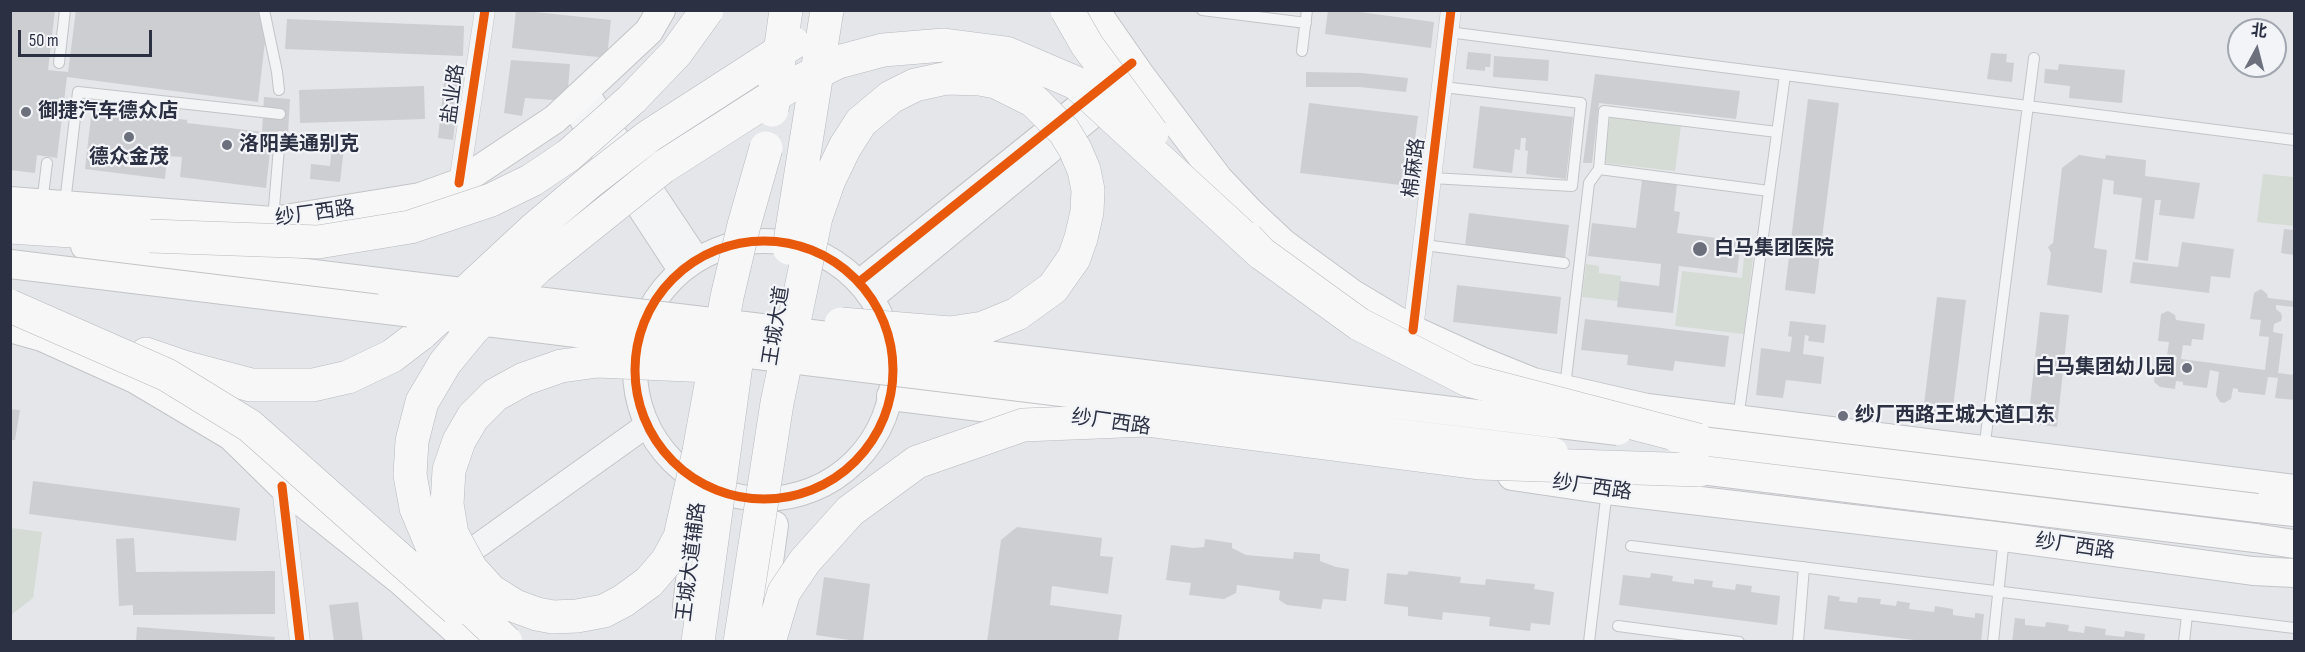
<!DOCTYPE html>
<html>
<head>
<meta charset="utf-8">
<style>
  body { margin:0 }
  #map { position:relative; width:2305px; height:652px; overflow:hidden; background:#e5e6e9; font-family:"Sofia Sans Condensed","Noto Sans SC",sans-serif }
  canvas { display:block }
  .frame { position:absolute; inset:0; border:12px solid #2b3143; pointer-events:none }
  .north { position:absolute; left:2227px; top:18px; width:60px; height:60px; box-sizing:border-box; background:#f2f4f8; border:2px solid #a2a6b0; border-radius:50%; rotate:7deg; font-size:16px; font-weight:700; line-height:24px; text-align:center; color:#2b3143 }
  .north::after { content:''; display:block; margin:auto; width:21px; height:27px; background:#6c707d; clip-path:polygon(50% 0,100% 100%,50% 72%,0 100%) }
  .scale { position:absolute; left:18px; top:30px; width:134px; height:27px; box-sizing:border-box; border:3px solid #2b3143; border-top:0; padding-left:8px; font-size:18px; line-height:21px; white-space:nowrap; color:#2b3143; -webkit-text-stroke:4px #f2f4f8; paint-order:stroke }
</style>
</head>
<body>
<div id="map">
<canvas width="2305" height="652"></canvas>
<div class="frame"></div>
<div class="north">北</div>
<div class="scale">50 m</div>
</div>
<script>
const g = document.querySelector('canvas').getContext('2d');
g.lineJoin = 'round';
function fillPath(path, color) {
  g.fillStyle = color;
  g.fill(path, 'evenodd');
}
function toPath(rows) {
  const path = new Path2D();
  for (const r of rows) {
    if (r.length === 3) {
      path.moveTo(r[0] + r[2], r[1]);
      path.arc(r[0], r[1], r[2], 0, 2 * Math.PI);
      continue;
    }
    path.moveTo(r[0], r[1]);
    for (let i = 2; i < r.length; i += 2) path.lineTo(r[i], r[i + 1]);
  }
  return path;
}
function stroke(path, color, width, dash) {
  g.strokeStyle = color;
  g.lineWidth = width;
  g.lineCap = dash ? 'butt' : 'round';
  g.setLineDash(dash || []);
  g.stroke(path);
}
function write(font, color, halo, rows, align = 'center') {
  g.font = font + ' "Sofia Sans Condensed","Noto Sans SC",sans-serif';
  g.lineWidth = 4.5;
  g.setLineDash([]);
  g.textBaseline = 'middle';
  g.strokeStyle = halo;
  g.fillStyle = color;
  for (const [text, x, y, turn = 0] of rows) {
    g.save();
    g.translate(x, y);
    g.rotate((+turn || 0) * Math.PI / 180);
    g.textAlign = isNaN(turn) ? turn : align;
    if (halo) g.strokeText(text, 0, 0);
    g.fillText(text, 0, 0);
    g.restore();
  }
}
fillPath(toPath([
  [1610,117,1681,126,1675,171,1604,163],
  [2263,174,2294,177,2294,226,2257,222],
  [1744,257,1753,258,1744,334,1675,326,1682,271,1742,278],
  [1586,264,1599,266,1599,273,1621,276,1618,301,1582,297],
  [11,528,42,532,33,598,11,615]
]), '#d4dcd5');
fillPath(toPath([
  [10,10,55,10,48,70,68,72,76,10,259,10,265,41,258,102,67,77,57,158,37,155,35,173,10,170],
  [516,10,611,20,607,58,512,48],
  [1328,10,1345,10,1434,22,1431,48,1325,34],
  [287,19,464,26,463,56,285,49],
  [1468,52,1491,54,1490,67,1485,67,1485,71,1466,69],
  [1991,53,2007,54,2006,62,2014,63,2012,82,1987,79],
  [1494,56,1549,60,1548,81,1493,77],
  [511,60,570,64,567,101,525,98,522,116,504,113],
  [2059,64,2125,70,2122,103,2069,98,2070,86,2044,83,2045,69,2058,70],
  [1306,72,1362,73,1408,78,1406,92,1360,87,1306,87],
  [1595,74,1740,91,1736,119,1599,103,1592,163,1583,163],
  [444,82,460,83,453,140,438,138],
  [424,86,425,119,300,123,299,90],
  [264,97,290,99,288,133,262,132],
  [1808,99,1839,103,1815,294,1785,290],
  [1309,103,1418,116,1409,186,1300,173],
  [1480,106,1573,117,1566,179,1526,174,1528,151,1525,150,1526,138,1521,138,1520,150,1515,149,1512,173,1473,168],
  [92,108,187,120,187,123,272,133,266,188,180,177,182,157,167,156,165,179,85,169],
  [332,147,344,148,340,182,310,179,311,164,330,166],
  [2079,155,2105,159,2106,155,2146,160,2145,176,2200,183,2194,219,2159,215,2161,200,2155,200,2148,261,2135,259,2142,198,2113,194,2114,181,2103,179,2094,248,2107,250,2102,293,2047,285,2051,253,2048,247,2053,243,2062,168],
  [1642,180,1677,184,1674,211,1680,212,1677,233,1741,241,1737,273,1679,266,1673,313,1617,307,1620,281,1659,286,1661,264,1588,256,1592,223,1636,228],
  [1469,213,1569,225,1565,258,1465,246],
  [2284,229,2294,230,2294,255,2281,253],
  [2182,242,2234,249,2230,278,2211,276,2209,293,2130,283,2133,262,2178,267],
  [1457,285,1561,297,1557,334,1453,322],
  [2261,289,2267,294,2268,298,2294,301,2294,307,2276,305,2276,309,2281,313,2282,317,2281,321,2274,324,2273,332,2283,334,2278,373,2294,375,2294,400,2275,398,2278,378,2268,377,2265,395,2238,392,2238,389,2233,388,2231,399,2224,403,2220,402,2216,395,2219,372,2210,370,2207,388,2183,385,2183,382,2176,381,2175,389,2160,387,2154,382,2155,374,2161,370,2163,361,2176,363,2177,357,2167,356,2169,342,2158,341,2161,314,2168,311,2175,315,2176,320,2205,324,2203,340,2192,339,2191,346,2183,345,2181,359,2265,370,2269,337,2259,336,2261,320,2250,319,2254,293],
  [1937,297,1966,300,1952,416,1923,413],
  [2040,312,2069,315,2057,427,2028,423],
  [1585,319,1729,336,1725,367,1675,361,1673,371,1627,365,1628,355,1581,350],
  [1790,321,1826,325,1824,343,1808,341,1809,336,1805,335,1803,354,1824,357,1821,384,1786,380,1783,398,1756,395,1761,348,1790,352,1792,337,1788,336],
  [10,409,20,410,15,440,10,440],
  [33,481,240,508,236,541,29,514],
  [1017,527,1102,538,1100,556,1113,557,1108,594,1052,586,1050,605,1122,615,1118,642,987,642,1001,540],
  [134,538,136,572,275,571,275,614,133,615,133,605,119,606,116,539],
  [1205,539,1232,543,1232,548,1246,555,1293,559,1294,552,1320,554,1320,561,1336,567,1349,569,1346,601,1323,599,1321,609,1287,605,1279,600,1280,591,1237,585,1236,593,1224,599,1189,595,1191,583,1166,580,1171,545,1193,548,1204,547],
  [1409,571,1461,577,1460,583,1485,585,1486,579,1535,584,1534,589,1554,592,1550,625,1531,623,1530,631,1489,626,1490,617,1443,612,1442,620,1408,616,1408,607,1384,604,1387,573,1407,575],
  [1651,573,1673,576,1672,581,1694,584,1694,579,1713,581,1712,587,1735,590,1736,584,1752,586,1751,592,1780,596,1777,625,1619,605,1623,575,1650,578],
  [824,577,870,584,863,642,816,635],
  [1828,595,1840,597,1839,601,1857,603,1858,597,1881,599,1880,604,1896,606,1897,601,1910,603,1909,609,1934,612,1935,606,1953,609,1953,615,1975,618,1975,613,1984,614,1981,642,1931,642,1824,629],
  [358,602,363,642,334,642,329,605],
  [2015,618,2025,619,2025,625,2045,627,2046,622,2069,625,2068,631,2084,633,2085,626,2106,629,2105,635,2124,637,2125,631,2145,634,2144,642,2012,642],
  [137,627,275,637,274,642,136,642]
]), '#cdced1');
const service = toPath([
  [264,10,277,72,279,90],
  [1202,10,1306,23],
  [1448,32,2294,140],
  [1302,51,1307,10],
  [59,63,65,10],
  [1599,169,1769,191],
  [1432,178,1572,186,1581,103,1443,87],
  [42,203,47,163],
  [65,203,78,92,280,114],
  [273,219,280,136],
  [1424,245,1564,263],
  [1565,387,1589,183,1599,169,1604,111,1777,132],
  [1738,419,1785,75],
  [1984,450,2034,58],
  [1631,546,2294,628],
  [1618,626,1739,642],
  [1589,642,1607,490],
  [1798,642,1804,567],
  [1993,642,2004,538],
  [2184,642,2187,615]
]);
const minor = toPath([
  [459,183,485,10],
  [1413,330,1451,10],
  [282,486,300,642]
]);
const tertiary = toPath([
  [586,92,697,259],
  [572,105,680,270],
  [764,370,129],
  [859,282,1102,87],
  [872,298,1116,97],
  [451,565,647,425]
]);
const secondary = toPath([
  [1095,10,1141,76,1218,178,1251,213,1283,243,1353,294,1413,330,1481,361,1533,382,1647,408,2294,489],
  [10,201,273,221,420,197,459,183,555,119,649,31,661,10],
  [85,246,387,283],
  [10,328,42,337,135,379,231,436,282,486,401,581,469,642],
  [891,396,1053,416],
  [1512,476,1607,490,2004,537,2253,571,2294,573],
  [2257,508,2294,512],
  [2255,538,2294,544],
  [687,606,699,506],
  [758,642,774,525]
]);
const trunk = toPath([
  [10,227,150,236],
  [146,354,187,368,251,385,313,385,348,377,392,356,422,333]
]);
stroke(service, '#c3c4c7', 12);
stroke(minor, '#c3c4c7', 21);
stroke(tertiary, '#c3c4c7', 26);
stroke(secondary, '#c3c4c7', 30);
stroke(trunk, '#b7b9be', 34);
stroke(service, '#f3f4f6', 10);
stroke(minor, '#f3f4f6', 20);
stroke(tertiary, '#f3f4f6', 24);
stroke(secondary, '#f7f7f7', 28);
stroke(trunk, '#f7f7f7', 33);
const secondaryBridge = toPath([
  [10,264,1554,452],
  [387,283,1618,431],
  [1676,438,2257,508],
  [1677,467,2255,538]
]);
const trunkBridge = toPath([
  [1067,10,1087,45,1152,133],
  [772,110,786,10],
  [150,236,318,242,410,227,491,200,532,180,569,155,632,99,676,53,707,10],
  [1247,238,1261,253,1359,324,1468,380,1698,440],
  [789,248,827,10],
  [10,306,167,375,250,426,456,609],
  [422,333,534,229,591,181,649,136,793,43],
  [710,366,598,361,561,366,524,379,495,395,473,417,459,441,449,470,447,504,452,534,471,569,491,591,515,606,537,614,553,617,577,616,604,611,623,601,649,582,667,561,680,537,699,451,727,297,744,225,766,148],
  [506,642,472,610,449,579,434,551,416,508,410,475,412,441,422,402,445,363,473,329,537,268,663,167,788,87,838,62,883,50,944,45,1006,53,1076,83,1261,253],
  [698,642,737,357],
  [740,642,777,403,816,217,829,180,845,147,861,122,891,97,915,85,947,78,980,79,996,82,1034,101,1064,131,1075,149,1084,170,1088,190,1087,212,1081,238,1074,258,1053,288,1017,314,983,328,950,333,841,324],
  [769,642,784,592,805,561,850,511,917,462,1023,425,1146,420,1479,463,1699,470]
]);
stroke(secondaryBridge, '#c3c4c7', 30, []);
stroke(trunkBridge, '#b7b9be', 34, []);
stroke(secondaryBridge, '#f7f7f7', 28);
stroke(trunkBridge, '#f7f7f7', 33);
stroke(toPath([
  [459,183,485,10],
  [764,370,129],
  [859,282,1132,63],
  [1413,330,1451,10],
  [282,486,300,642]
]), '#e8590c', 9);
for (const [x, y, r, color] of [
  [26,112,6,"#6c707d"],
  [129,137,6,"#6c707d"],
  [227,145,6,"#6c707d"],
  [1700,249,8,"#6c707d"],
  [2187,368,6,"#6c707d"],
  [1843,416,6,"#6c707d"]
]) {
  const dot = new Path2D();
  dot.arc(x, y, r, 0, 2 * Math.PI);
  g.fillStyle = color;
  g.fill(dot);
  stroke(dot, '#f2f4f8', 2);
}
write('20px', '#2b3143', '#f2f4f8', [
  ["盐业路",454,94,-82],
  ["棉麻路",1415,168,-83],
  ["纱厂西路",315,214,-8],
  ["王城大道",777,326,-81],
  ["纱厂西路",1111,423,8],
  ["纱厂西路",1592,488,8],
  ["纱厂西路",2075,547,8],
  ["王城大道辅路",692,562,-83]
]);
write('bold 20px', '#2b3143', '#f2f4f8', [
  ["御捷汽车德众店",38,112],
  ["洛阳美通别克",239,145],
  ["德众金茂",129,158,"center"],
  ["白马集团医院",1714,249],
  ["白马集团幼儿园",2175,368,"right"],
  ["纱厂西路王城大道口东",1855,416]
], 'left');
</script>
</body>
</html>
